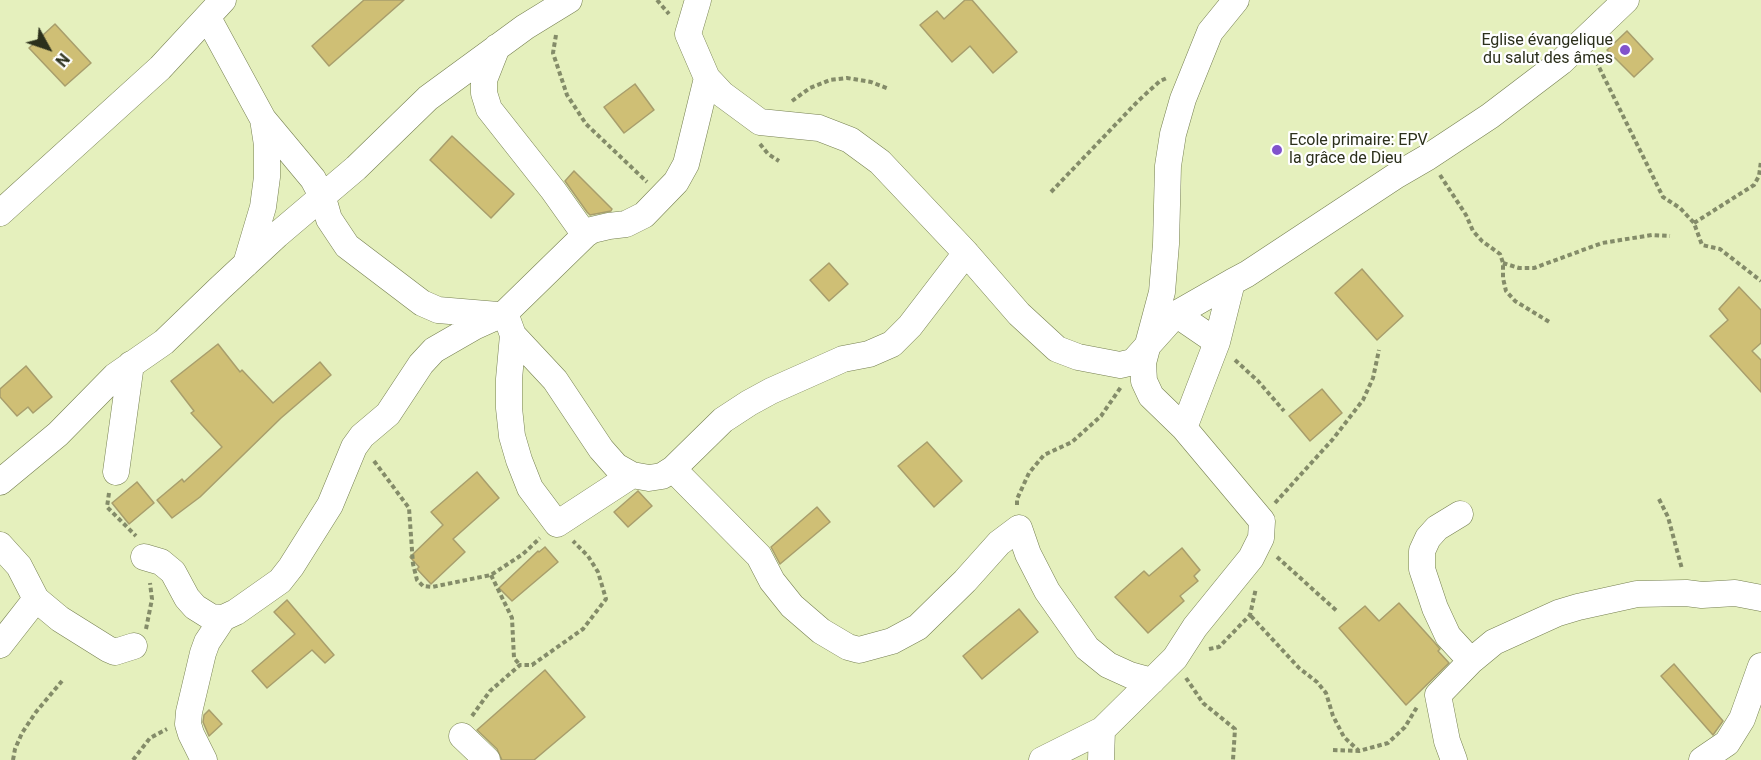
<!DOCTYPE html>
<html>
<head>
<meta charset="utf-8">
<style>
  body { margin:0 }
  #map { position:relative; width:1761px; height:760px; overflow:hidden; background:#e5f0bd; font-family:Roboto,sans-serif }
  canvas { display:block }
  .north { position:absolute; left:18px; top:18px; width:60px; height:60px; -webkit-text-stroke:4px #fff; paint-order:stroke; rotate:130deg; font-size:16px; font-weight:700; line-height:24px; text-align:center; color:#2c301c }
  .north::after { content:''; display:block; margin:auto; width:21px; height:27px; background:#2c301c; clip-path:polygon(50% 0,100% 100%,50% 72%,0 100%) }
</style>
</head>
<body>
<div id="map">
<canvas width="1761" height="760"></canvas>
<div class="north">N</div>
</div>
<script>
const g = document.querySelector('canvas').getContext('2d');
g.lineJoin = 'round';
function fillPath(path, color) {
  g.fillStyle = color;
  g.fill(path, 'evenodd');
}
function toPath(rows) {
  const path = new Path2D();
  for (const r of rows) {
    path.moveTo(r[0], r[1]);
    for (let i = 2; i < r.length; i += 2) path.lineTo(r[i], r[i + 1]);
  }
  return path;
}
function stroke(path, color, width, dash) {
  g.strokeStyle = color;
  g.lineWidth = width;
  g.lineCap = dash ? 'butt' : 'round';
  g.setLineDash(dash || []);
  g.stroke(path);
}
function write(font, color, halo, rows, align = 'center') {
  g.font = font + ' Roboto,sans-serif';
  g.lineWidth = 4.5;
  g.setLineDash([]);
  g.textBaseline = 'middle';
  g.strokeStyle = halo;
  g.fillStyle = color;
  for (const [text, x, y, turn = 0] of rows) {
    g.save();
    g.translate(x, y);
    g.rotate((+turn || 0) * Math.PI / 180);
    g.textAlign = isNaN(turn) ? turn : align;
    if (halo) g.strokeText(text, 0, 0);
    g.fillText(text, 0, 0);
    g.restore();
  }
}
const building = toPath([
  [364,0,404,0,329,66,312,46,364,0],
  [965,0,972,0,1017,52,993,73,970,46,952,62,920,25,937,11,944,19,965,0],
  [55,24,91,63,65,86,29,48,55,24],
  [1627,31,1653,59,1634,77,1607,50,1627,31],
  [635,84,654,110,624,133,604,107,635,84],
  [452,136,514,194,491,218,430,160,452,136],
  [574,171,612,209,611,211,590,215,587,212,565,181,574,171],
  [829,263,848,284,829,301,810,280,829,263],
  [1362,269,1403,316,1377,340,1335,293,1362,269],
  [1739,287,1761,310,1761,343,1752,351,1761,360,1761,392,1710,336,1728,320,1719,309,1739,287],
  [218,344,240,372,242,370,273,403,320,362,331,375,281,418,200,497,172,518,157,500,182,479,184,482,222,447,191,413,194,411,171,381,218,344],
  [26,366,52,397,33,413,28,407,17,416,0,397,0,389,26,366],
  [1322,389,1342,413,1310,441,1289,416,1322,389],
  [927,442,962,481,934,507,898,466,927,442],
  [477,472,499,498,453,539,465,552,431,584,417,569,419,567,410,557,443,525,431,512,477,472],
  [137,482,154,503,129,524,112,503,137,482],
  [638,491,652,506,628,527,614,512,638,491],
  [817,507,830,522,780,564,771,547,817,507],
  [545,547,558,562,512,601,499,588,538,551,539,552,545,547],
  [1182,548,1200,570,1194,576,1198,581,1180,596,1184,601,1148,633,1115,597,1144,571,1149,576,1182,548],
  [287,600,334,655,325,663,312,650,267,688,252,671,295,634,274,612,287,600],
  [1399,603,1435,643,1440,649,1438,651,1449,663,1406,705,1339,628,1365,606,1379,621,1399,603],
  [1019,609,1038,632,982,679,963,656,1019,609],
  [1674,664,1723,721,1713,735,1661,676,1674,664],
  [545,670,585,717,534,760,502,760,497,749,477,730,545,670],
  [209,710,222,724,209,736,203,722,204,715,209,710]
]);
fillPath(building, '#cfbf75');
stroke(building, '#a89e6c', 1.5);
const minor = toPath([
  [698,0,688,34,707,78,722,94,760,122,819,128,850,140,880,162,966,253,1019,314,1057,349,1078,357,1120,365,1133,362,1176,314,1232,282],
  [208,18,263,119,267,145,267,177,263,207,246,264],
  [497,47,484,80,484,93,489,109,553,190,585,235],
  [707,78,686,164,676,182,644,215,626,224,609,226,592,230,585,235,505,313,513,335,509,379,509,408,512,436,519,460,530,488,557,524,632,475,649,478,662,476,673,469,723,420,749,403,771,391,843,359,869,354,892,344,910,326,966,253],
  [263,119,313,179,323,198,329,219,347,246,422,303,438,310,498,315],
  [0,213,160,68,223,0],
  [1176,314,1217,342],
  [513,335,555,380,601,449,616,466,632,475],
  [1184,428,1151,396,1144,381,1143,363,1162,292,1166,244,1168,166,1173,134,1183,99,1210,32,1236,0],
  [673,469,759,556,772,581,792,606,821,631,848,647,859,650,892,641,918,627,965,581,999,543,1019,528,1028,554,1047,591,1087,648,1108,665,1130,675,1152,681],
  [116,472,131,364],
  [0,482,58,434,115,376,164,342,219,289,277,235,356,168,428,98,525,27,569,0],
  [1460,514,1437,528,1428,538,1422,551,1422,569,1435,608,1448,636,1471,661],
  [0,545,19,566,36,599,0,645],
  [144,557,161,562,173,572,187,598,195,607,211,617,223,618],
  [36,599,60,619,108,649,115,652,134,646],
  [462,736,487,760],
  [204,760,191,734,188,724,189,712,203,653,207,642,223,618,236,612,280,581,291,567,330,505,354,447,362,436,388,414,421,364,434,350,474,327,505,313],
  [1042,760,1102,730,1175,658,1195,627,1251,558,1261,538,1262,521,1184,428,1217,342,1232,282,1247,274,1397,175,1428,157,1490,116,1561,62,1626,0],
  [1101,760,1102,730],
  [1454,760,1447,741,1438,695,1471,661,1494,642,1558,613,1578,607,1637,594,1686,593,1702,595,1735,593,1761,598],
  [1702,760,1727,743,1742,719,1761,666]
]);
stroke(minor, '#757f50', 27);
stroke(toPath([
  [657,0,669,14],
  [556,35,553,53,567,95,586,124,647,182],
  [1596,61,1663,197,1680,208,1694,223,1702,245,1720,249,1761,281],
  [792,101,810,88,830,80,847,78,871,82,889,89],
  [760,144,768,154,779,161],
  [1440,175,1466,215,1473,231,1482,241,1500,254,1503,263,1503,278,1506,291,1515,301,1551,323],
  [1051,192,1138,101,1160,81,1167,78],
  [1694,223,1754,185,1759,176,1761,161],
  [1503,263,1519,268,1534,268,1602,243,1652,235,1670,236],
  [1235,360,1258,381,1284,411],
  [374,461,409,508,413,564,417,580,423,586,432,587,491,575,523,554,540,538],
  [109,493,107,507,136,536],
  [1659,499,1668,517,1682,569],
  [1275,503,1333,439,1363,400,1373,378,1379,350],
  [1017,505,1017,499,1029,473,1044,455,1072,442,1101,416,1121,387],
  [1277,557,1338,612],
  [491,575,512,618,514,658,520,665],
  [1251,616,1299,668,1317,682,1326,693,1333,716,1344,737,1359,751],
  [146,629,152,599,150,583],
  [1209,649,1219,647,1250,615,1256,588],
  [1186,678,1203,703,1235,729,1233,760],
  [472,716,490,691,520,665,532,665,583,629,606,599,598,572,588,556,573,541],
  [1333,750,1359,751,1388,743,1405,727,1417,707],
  [13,760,15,749,22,733,36,712,62,681],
  [133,760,150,738,167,729]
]), '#848c69', 4, [4.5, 3]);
stroke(minor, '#fff', 26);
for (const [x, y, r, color] of [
  [1625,50,6,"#8153cc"],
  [1277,150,6,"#8153cc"]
]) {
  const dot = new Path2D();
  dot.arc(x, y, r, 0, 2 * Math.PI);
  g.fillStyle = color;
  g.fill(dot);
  stroke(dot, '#fff', 2);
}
write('16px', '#2c301c', '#fff', [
  ["Eglise évangelique",1613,41],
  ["du salut des âmes",1613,59],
  ["Ecole primaire: EPV",1289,141,"left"],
  ["la grâce de Dieu",1289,159,"left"]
], 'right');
</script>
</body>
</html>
